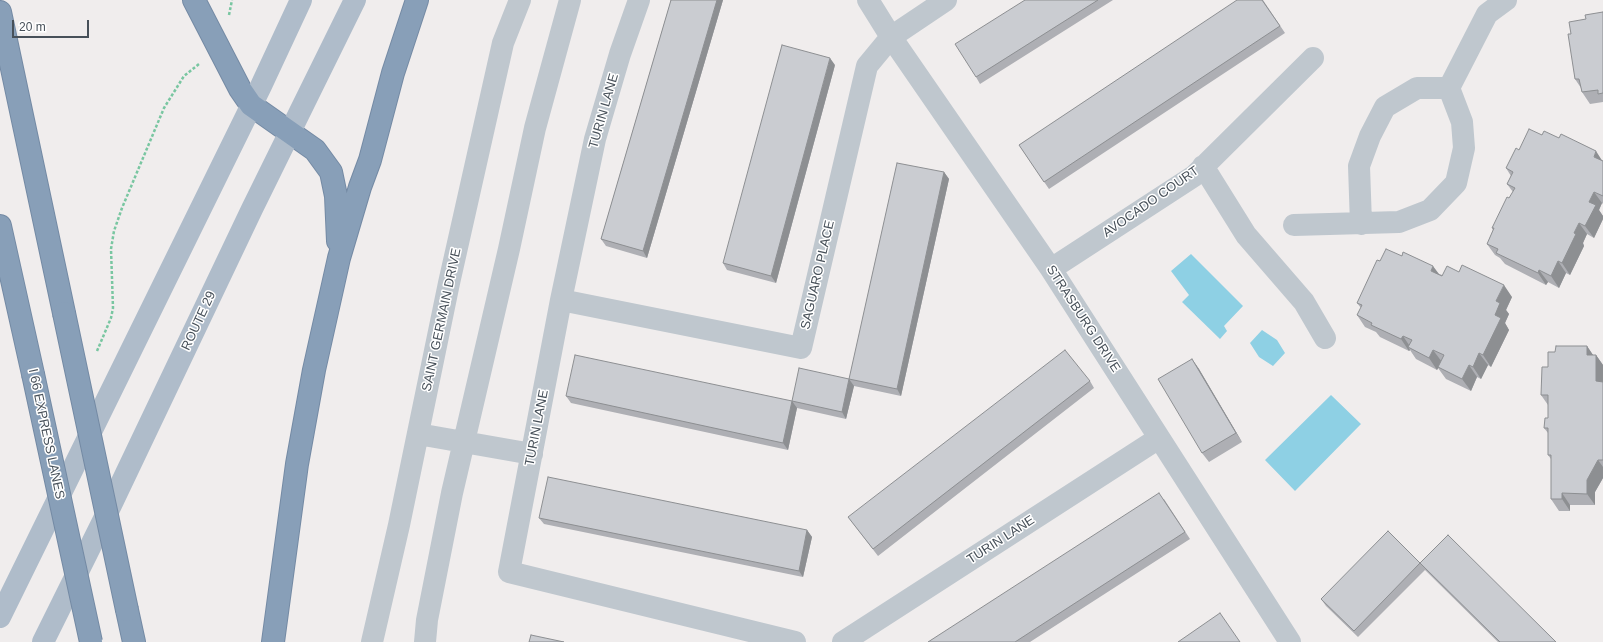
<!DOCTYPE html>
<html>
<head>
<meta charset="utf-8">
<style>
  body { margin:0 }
  #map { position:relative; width:1603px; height:642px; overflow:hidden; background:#f0eded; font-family:Arial,sans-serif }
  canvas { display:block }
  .scale { position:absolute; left:12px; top:20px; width:77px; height:18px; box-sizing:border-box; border:2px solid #475059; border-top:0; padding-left:5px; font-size:12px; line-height:14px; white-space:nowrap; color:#475059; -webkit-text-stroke:3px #fff; paint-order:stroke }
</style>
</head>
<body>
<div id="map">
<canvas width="1603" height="642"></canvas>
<div class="scale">20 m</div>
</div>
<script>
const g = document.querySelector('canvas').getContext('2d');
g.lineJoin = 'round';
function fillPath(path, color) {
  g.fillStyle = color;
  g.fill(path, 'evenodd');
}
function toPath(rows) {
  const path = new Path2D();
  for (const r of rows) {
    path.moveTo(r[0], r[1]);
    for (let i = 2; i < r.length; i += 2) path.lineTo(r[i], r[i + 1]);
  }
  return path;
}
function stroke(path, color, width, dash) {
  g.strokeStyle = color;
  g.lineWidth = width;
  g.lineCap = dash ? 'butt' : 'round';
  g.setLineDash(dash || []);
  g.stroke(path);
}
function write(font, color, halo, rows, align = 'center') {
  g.font = font + ' Arial,sans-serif';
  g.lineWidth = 3;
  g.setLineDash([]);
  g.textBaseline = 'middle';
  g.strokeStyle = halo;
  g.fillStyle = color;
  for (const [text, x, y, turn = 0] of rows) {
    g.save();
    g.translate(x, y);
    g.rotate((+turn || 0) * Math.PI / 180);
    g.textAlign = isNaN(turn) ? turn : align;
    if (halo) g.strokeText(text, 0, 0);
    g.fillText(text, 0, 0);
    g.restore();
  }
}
fillPath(toPath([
  [1191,254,1243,306,1224,326,1227,331,1220,339,1182,302,1189,295,1171,271],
  [1262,330,1277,340,1285,353,1273,366,1259,357,1250,343],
  [1331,395,1361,424,1295,491,1265,460]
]), '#8ed0e4');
const highway = toPath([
  [194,0,240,89,251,105,315,150,331,172,336,196,338,241],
  [0,12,64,313],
  [0,226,33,374],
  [127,610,134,642],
  [273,642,297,464,314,370,339,258,360,187,370,160,393,73,417,0]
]);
stroke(highway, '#748aa4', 24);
stroke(toPath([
  [229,15,232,0],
  [97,351,111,318,113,308,111,249,114,231,122,208,164,108,184,76,199,64]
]), '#79c6a1', 2.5, [3, 2]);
stroke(toPath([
  [639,0,620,54,595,139,561,300,509,572,795,642],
  [868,0,891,37,1051,269,1290,642],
  [1203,166,1246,235,1304,302,1325,338],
  [1361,224,1359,166,1370,136,1385,107,1417,88,1449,88],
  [1294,225,1399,222,1430,210,1456,183,1464,148,1462,122,1449,88,1487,14,1506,0],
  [1051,269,1194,176,1313,58],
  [561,300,801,348,867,66,891,37,946,0],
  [418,434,532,454],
  [372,642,399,525,449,283,503,43,520,0],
  [425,642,427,620,452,493,509,249,535,128,570,0],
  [843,642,1159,438]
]), '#bfc7ce', 22);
stroke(toPath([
  [0,617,261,86,301,0],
  [43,642,111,505,252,209,355,0]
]), '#afbcca', 22);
stroke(highway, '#889fb8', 22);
const highwayBridge = toPath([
  [64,313,127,610],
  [33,374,91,642]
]);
stroke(highwayBridge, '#748aa4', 24, []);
stroke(highwayBridge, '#889fb8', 22);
fillPath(toPath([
  [671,0,723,0,647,258,606,246,601,239],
  [1025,0,1113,0,980,84,976,77],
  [1263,0,1285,33,1049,189,1019,145],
  [1603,12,1603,102,1590,104,1582,92,1581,88,1575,79,1571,34,1586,19],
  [835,65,776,283,727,270,723,263],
  [1542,135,1603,161,1603,204,1602,203,1599,210,1603,216,1603,219,1594,238,1587,234,1583,243,1584,246,1570,275,1566,273,1559,288,1548,282,1546,285,1505,264,1500,258,1495,255,1487,244,1493,230,1492,228,1513,192,1507,184,1511,176,1506,168,1519,150],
  [944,172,949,179,901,396,854,386,846,419,797,408,788,450,571,403,566,396,792,401,849,379],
  [1380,261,1439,274,1512,297,1506,310,1509,314,1505,323,1509,330,1491,367,1488,365,1481,379,1477,377,1471,391,1446,379,1438,368,1437,370,1416,359,1410,350,1409,351,1380,337,1376,332,1365,327,1357,315,1361,308,1357,303],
  [1587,346,1593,355,1596,355,1603,365,1603,478,1595,492,1595,505,1570,505,1570,511,1559,511,1551,499,1551,459,1548,455,1548,433,1544,428,1548,418,1548,405,1541,395,1548,367,1555,352],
  [1192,359,1199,369,1242,442,1209,462,1202,453],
  [1090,381,1094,388,878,556,848,517],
  [1164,499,1190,539,1030,642,928,642],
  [539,518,807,530,812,537,803,577,544,524],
  [1420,563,1556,642,1498,642,1425,570,1358,637,1326,606,1321,599]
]), '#aeafb4');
fillPath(toPath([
  [717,0,723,0,647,258,643,251],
  [830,58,835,65,776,283,771,276],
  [1596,151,1603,162,1594,157],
  [944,172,949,179,901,396,897,389],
  [1594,192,1602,203,1599,210,1603,216,1603,219,1594,238,1585,226,1589,202],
  [1579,223,1587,234,1583,243,1584,246,1570,275,1562,263,1574,233],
  [1558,261,1566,273,1559,288,1551,276],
  [1433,266,1442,278,1431,271],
  [1539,270,1548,282,1546,285,1538,273],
  [1504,285,1512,297,1506,310,1509,314,1505,323,1509,330,1491,367,1483,355,1495,315,1496,301],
  [1403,336,1411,348,1408,347,1410,350,1409,351,1401,339],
  [1587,346,1595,358,1587,355],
  [1433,350,1442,362,1437,370,1429,358],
  [1479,353,1488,365,1481,379,1473,367],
  [1596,355,1603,365,1603,392,1596,381],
  [1192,359,1199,369,1242,442,1236,433],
  [1469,365,1477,377,1471,391,1462,379],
  [849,379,854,386,846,419,842,412],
  [792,401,797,408,788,450,783,443],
  [1598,460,1603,467,1603,478,1595,492,1595,505,1587,494,1587,480],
  [1562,493,1570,505,1570,511,1562,499],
  [807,530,812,537,803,577,799,571]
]), '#8d8f92');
const building = toPath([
  [671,0,717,0,643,251,601,239,671,0],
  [1025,0,1098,0,976,77,955,44,1025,0],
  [1237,0,1262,0,1280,26,1044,182,1019,145,1237,0],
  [1603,12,1603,93,1598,94,1598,90,1582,92,1579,79,1575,79,1568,34,1571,34,1569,22,1586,19,1585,15,1603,12],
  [782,45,830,58,771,276,723,263,782,45],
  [1529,129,1542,135,1544,131,1559,138,1561,134,1596,151,1594,157,1603,161,1603,196,1594,192,1589,202,1596,205,1585,226,1579,223,1574,233,1576,234,1562,263,1558,261,1551,276,1539,270,1538,273,1496,253,1498,249,1487,244,1494,228,1492,228,1507,197,1509,198,1515,188,1507,184,1513,172,1506,168,1516,148,1519,150,1529,129],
  [897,163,944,172,897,389,849,379,897,163],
  [1386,249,1402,256,1403,252,1433,266,1431,271,1442,276,1447,266,1459,272,1462,265,1504,285,1496,301,1500,303,1495,315,1501,318,1483,355,1479,353,1473,367,1469,365,1462,379,1438,367,1444,355,1433,350,1429,358,1408,347,1412,340,1403,336,1401,339,1371,325,1372,323,1357,315,1362,305,1357,303,1377,260,1380,261,1386,249],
  [1556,346,1587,346,1587,355,1596,355,1596,381,1603,382,1603,460,1598,460,1587,480,1587,494,1562,493,1562,499,1551,499,1551,455,1548,455,1548,428,1544,428,1545,418,1548,418,1548,395,1541,395,1542,367,1548,367,1548,352,1555,352,1556,346],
  [1065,350,1090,381,873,549,848,517,1065,350],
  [575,355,792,401,783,443,566,396,575,355],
  [1192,359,1236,433,1202,453,1158,379,1192,359],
  [799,368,849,379,842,412,792,401,799,368],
  [548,477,807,530,799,571,539,518,548,477],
  [1159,493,1185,532,1015,642,928,642,1159,493],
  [1388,531,1420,563,1354,631,1321,599,1388,531],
  [1448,535,1556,642,1500,642,1420,563,1448,535],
  [1220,613,1240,642,1178,642,1220,613],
  [531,635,564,642,529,642,531,635]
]);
fillPath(building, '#caccd1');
stroke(building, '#8d8f92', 1);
write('13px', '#475059', '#fff', [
  ["TURIN LANE",604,111,-74],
  ["AVOCADO COURT",1151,202,-35],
  ["SAGUARO PLACE",818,275,-77],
  ["STRASBURG DRIVE",1083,319,57],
  ["SAINT GERMAIN DRIVE",442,320,-78],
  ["ROUTE 29",199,321,-65],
  ["TURIN LANE",537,428,-79],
  ["I 66 EXPRESS LANES",46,434,78],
  ["TURIN LANE",1001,540,-33]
]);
</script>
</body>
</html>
